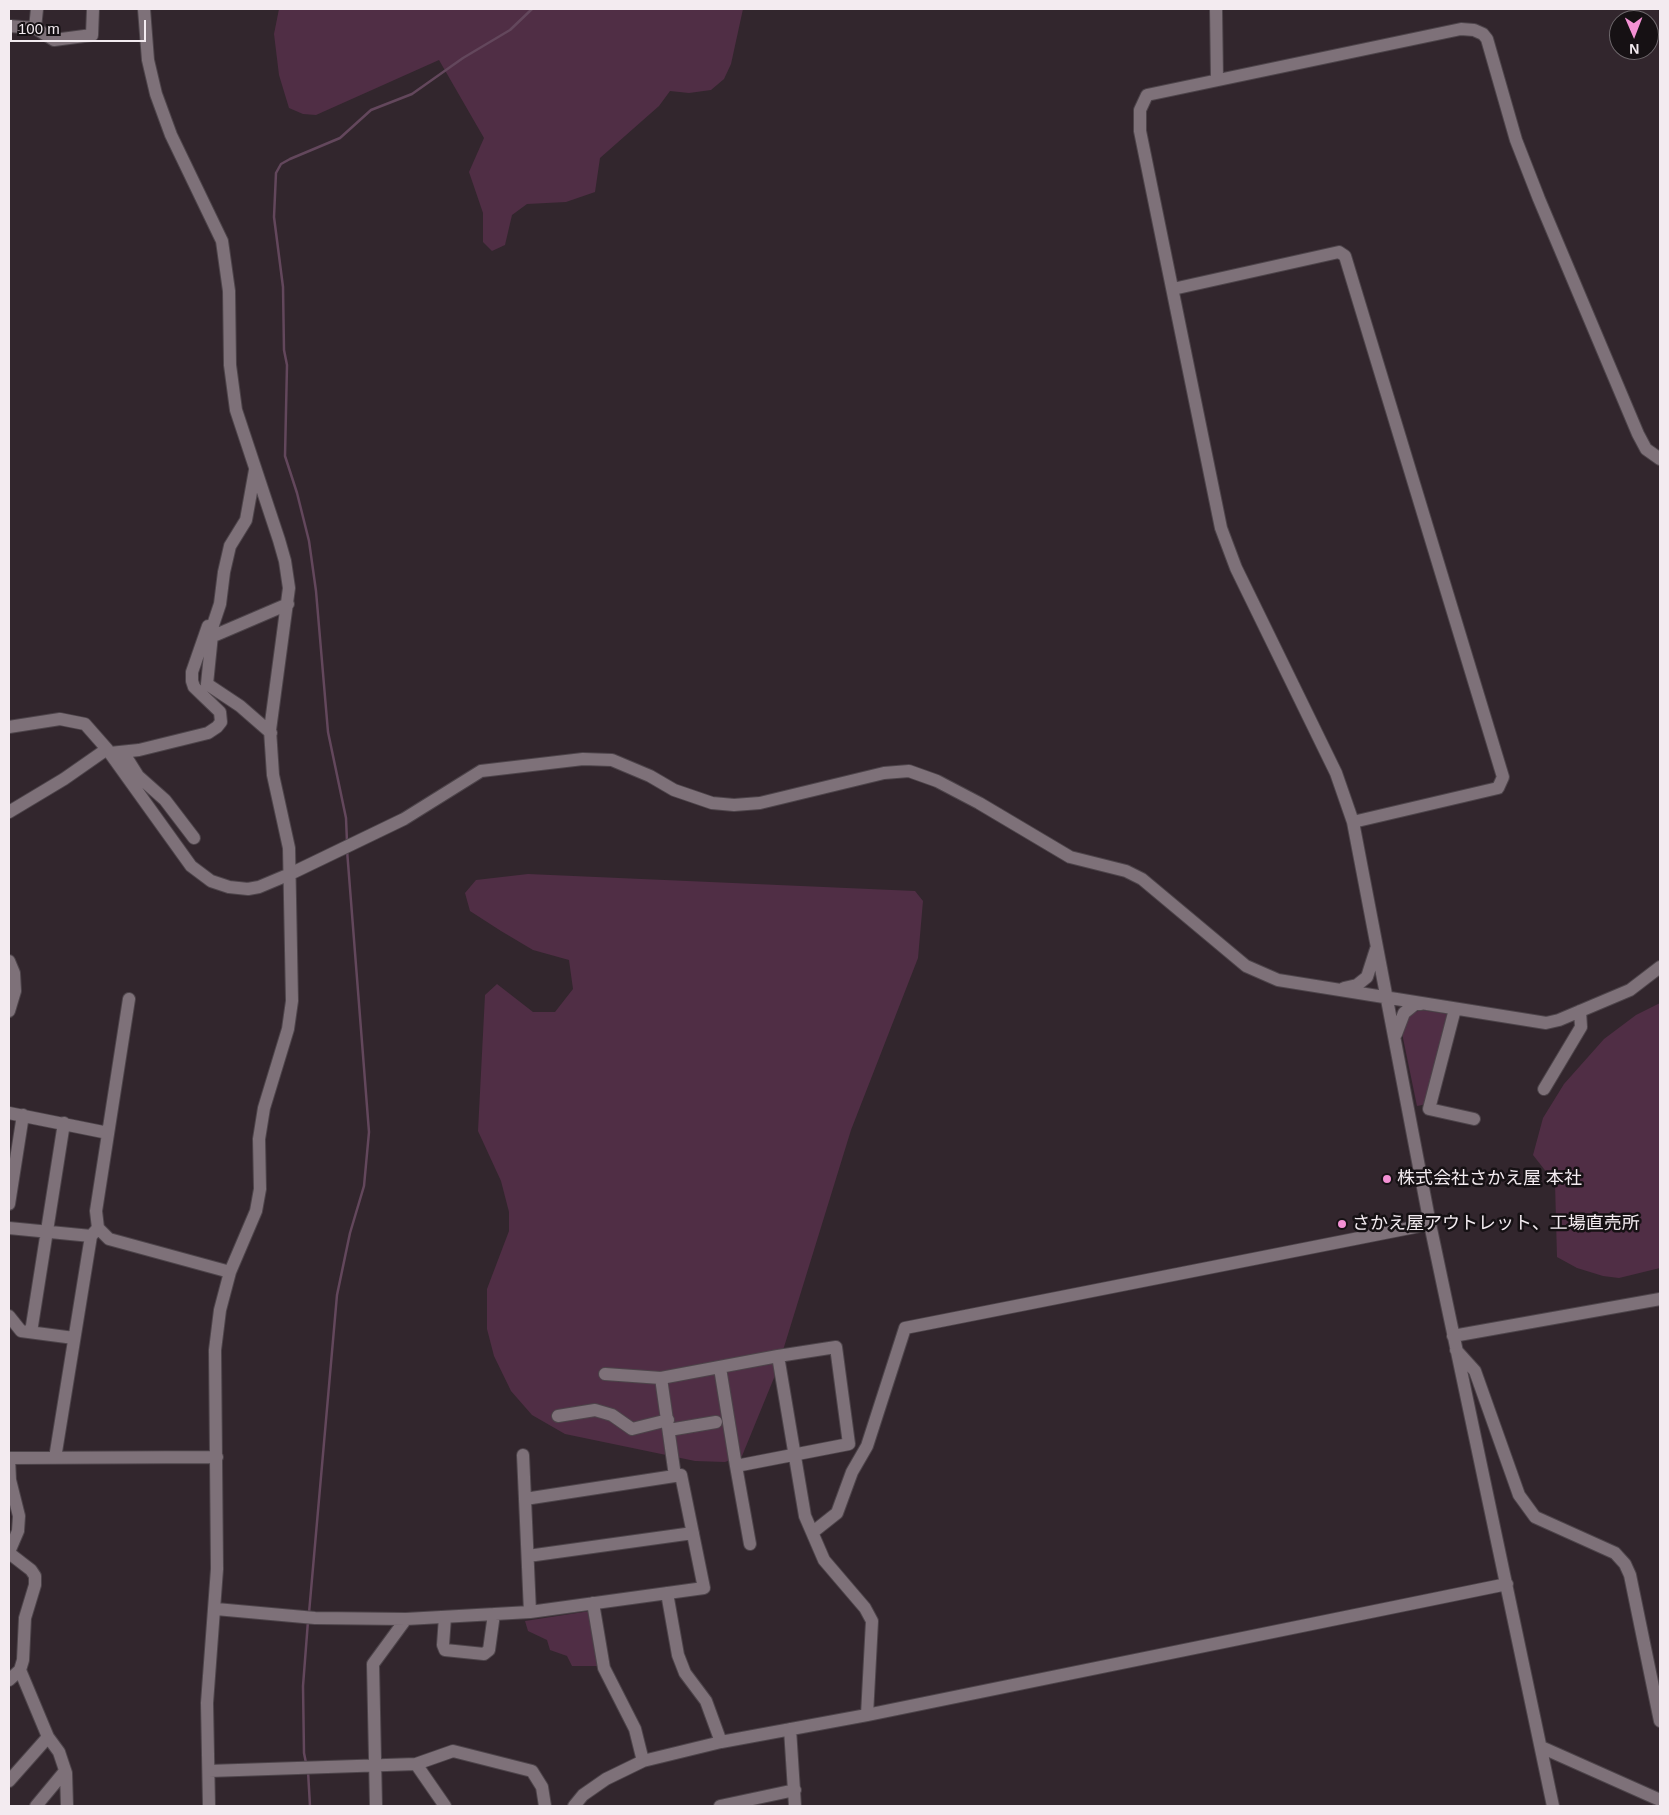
<!DOCTYPE html>
<html>
<head>
<meta charset="utf-8">
<style>
  body { margin:0 }
  #map { position:relative; width:1669px; height:1815px; overflow:hidden; background:#32262d; font-family:Arial,sans-serif }
  canvas { display:block }
  .frame { position:absolute; inset:0; border:10px solid #f3ebf0; pointer-events:none }
  .north { position:absolute; left:1609px; top:10px; width:50px; height:50px; box-sizing:border-box; background:#161114; border:1px solid #6e686c; border-radius:50%; rotate:179deg; font-size:14px; font-weight:700; line-height:20px; text-align:center; color:#f3ebf0 }
  .north::after { content:''; display:block; margin:auto; width:18px; height:22px; background:#f491d4; clip-path:polygon(50% 0,100% 100%,50% 72%,0 100%) }
  .scale { position:absolute; left:10px; top:20px; width:136px; height:22px; box-sizing:border-box; border:2px solid #f3ebf0; border-top:0; padding-left:6px; font-size:15px; line-height:18px; white-space:nowrap; color:#f3ebf0; -webkit-text-stroke:4px #161114; paint-order:stroke }
</style>
</head>
<body>
<div id="map">
<canvas width="1669" height="1815"></canvas>
<div class="frame"></div>
<div class="north">N</div>
<div class="scale">100 m</div>
</div>
<script>
const g = document.querySelector('canvas').getContext('2d');
g.lineJoin = 'round';
function fillPath(path, color) {
  g.fillStyle = color;
  g.fill(path, 'evenodd');
}
function toPath(rows) {
  const path = new Path2D();
  for (const r of rows) {
    path.moveTo(r[0], r[1]);
    for (let i = 2; i < r.length; i += 2) path.lineTo(r[i], r[i + 1]);
  }
  return path;
}
function stroke(path, color, width, dash) {
  g.strokeStyle = color;
  g.lineWidth = width;
  g.lineCap = dash ? 'butt' : 'round';
  g.setLineDash(dash || []);
  g.stroke(path);
}
function write(font, color, halo, rows, align = 'center') {
  g.font = font + ' Arial,"Noto Sans JP",sans-serif';
  g.lineWidth = 5;
  g.setLineDash([]);
  g.textBaseline = 'middle';
  g.strokeStyle = halo;
  g.fillStyle = color;
  for (const [text, x, y, turn = 0] of rows) {
    g.save();
    g.translate(x, y);
    g.rotate((+turn || 0) * Math.PI / 180);
    g.textAlign = isNaN(turn) ? turn : align;
    if (halo) g.strokeText(text, 0, 0);
    g.fillText(text, 0, 0);
    g.restore();
  }
}
fillPath(toPath([
  [279,9,743,9,731,64,724,79,711,90,689,93,670,91,659,106,600,158,595,192,566,202,527,204,512,215,505,245,492,251,483,242,483,213,469,172,484,138,439,60,316,115,303,114,289,108,279,75,274,34],
  [528,874,915,891,923,901,918,958,851,1130,776,1373,742,1456,725,1462,695,1461,565,1434,532,1415,511,1391,494,1356,487,1329,487,1289,509,1231,509,1212,501,1181,478,1131,485,995,497,984,533,1012,555,1012,573,989,569,960,533,950,501,931,470,911,465,893,476,880],
  [1660,1003,1660,1268,1619,1278,1603,1276,1577,1268,1557,1257,1555,1183,1533,1155,1543,1118,1564,1084,1604,1039,1636,1015],
  [1420,1010,1449,1014,1427,1104,1417,1106,1403,1038,1403,1027,1409,1015],
  [590,1611,599,1666,572,1666,567,1656,550,1650,547,1640,528,1631,525,1621]
]), '#502e45');
stroke(toPath([
  [347,842,346,818,328,732,316,591,309,541,297,493,285,456,287,365,284,350,283,287,274,217,276,173,281,164,290,159,340,138,371,110,412,94,463,58,510,30,532,9],
  [309,1613,337,1295,350,1233,364,1186,369,1132,347,850],
  [306,1763,304,1753,303,1686,308,1621],
  [308,1771,310,1806]
]), '#63475c', 2.5);
const minor = toPath([
  [144,9,148,60,156,94,171,135,222,241,229,291,230,365,236,410,279,540,285,561,289,588,270,730,273,775,289,848,292,1001,288,1029,264,1108,259,1139,260,1189,256,1211,230,1272,220,1310,215,1350,217,1569,207,1703,209,1806],
  [1216,9,1217,79],
  [9,26,35,28,54,40,92,35,93,9],
  [35,28,37,9],
  [1173,289,1339,252,1345,256,1503,777,1498,788,1353,822],
  [255,470,246,520,230,546,224,572,220,604,213,625,207,684,240,706,271,733],
  [211,637,288,604],
  [9,727,60,719,85,724,107,749,191,866,211,881,229,887,248,889,259,887,290,874,404,819,481,771,583,759,612,760,650,776,674,790,712,803,734,805,760,803,884,773,909,771,937,781,979,803,1070,857,1126,871,1142,879,1246,966,1278,980,1546,1023,1559,1020,1630,990,1660,967],
  [123,752,138,776,165,800,194,838],
  [110,753,139,750,208,733,217,727,221,722,220,712,194,687,192,681,192,672,208,626],
  [9,812,64,779,107,749],
  [9,961,14,973,15,991,9,1011],
  [1344,988,1357,985,1367,977,1376,949],
  [129,999,96,1211,98,1228,109,1239,230,1272],
  [1455,1009,1429,1109,1474,1119],
  [1396,1034,1404,1013,1415,1004,1421,1004],
  [1544,1089,1581,1027,1580,1011],
  [9,1113,108,1133],
  [9,1204,23,1115],
  [9,1228,91,1236],
  [9,1316,21,1331,74,1338],
  [31,1332,64,1123],
  [1453,1336,1660,1299],
  [1456,1350,1475,1371,1519,1495,1535,1517,1615,1553,1625,1564,1630,1575,1660,1721],
  [720,1368,736,1466,849,1444,836,1347,778,1356],
  [605,1374,661,1378],
  [558,1416,595,1410,612,1415,632,1429,668,1420],
  [669,1430,716,1422],
  [523,1455,525,1499],
  [9,1458,217,1457],
  [55,1458,91,1236,98,1228],
  [736,1466,750,1544],
  [675,1476,661,1378,778,1356,805,1516,824,1560,865,1608,872,1621,867,1715],
  [813,1532,837,1513,852,1472,867,1446,905,1328,1430,1224],
  [9,1552,18,1531,19,1516,10,1480,9,1458],
  [9,1553,31,1570,35,1576,35,1585,25,1618,23,1660,20,1670,9,1680],
  [528,1556,693,1533],
  [667,1593,678,1655,685,1673,706,1701,721,1742],
  [593,1603,604,1668,635,1729,643,1761],
  [216,1609,315,1618,406,1619],
  [445,1617,443,1645,445,1650,484,1654,489,1650,494,1614],
  [20,1670,48,1737,59,1752,66,1773,67,1806],
  [790,1729,795,1806],
  [1541,1747,1660,1800],
  [416,1764,445,1806],
  [209,1771,416,1764,453,1751,532,1771,542,1787,545,1806],
  [9,1781,48,1737],
  [36,1806,65,1771],
  [376,1806,373,1664,406,1619,530,1612,704,1588,681,1475,525,1499,530,1612],
  [574,1806,583,1795,606,1779,643,1761,721,1742,867,1715,1507,1584],
  [720,1806,795,1790],
  [1553,1806,1430,1224,1353,822,1336,773,1236,568,1221,528,1140,131,1140,110,1147,95,1461,29,1474,30,1483,34,1487,39,1516,140,1539,199,1638,434,1646,449,1660,459]
]);
stroke(minor, '#4d444a', 14);
stroke(minor, '#7e7179', 12);
for (const [x, y, r, color] of [
  [1387,1179,5,"#f491d4"],
  [1342,1224,5,"#f491d4"]
]) {
  const dot = new Path2D();
  dot.arc(x, y, r, 0, 2 * Math.PI);
  g.fillStyle = color;
  g.fill(dot);
  stroke(dot, '#161114', 2);
}
write('18px', '#f3ebf0', '#161114', [
  ["株式会社さかえ屋 本社",1397,1179],
  ["さかえ屋アウトレット、工場直売所",1352,1224]
], 'left');
</script>
</body>
</html>
